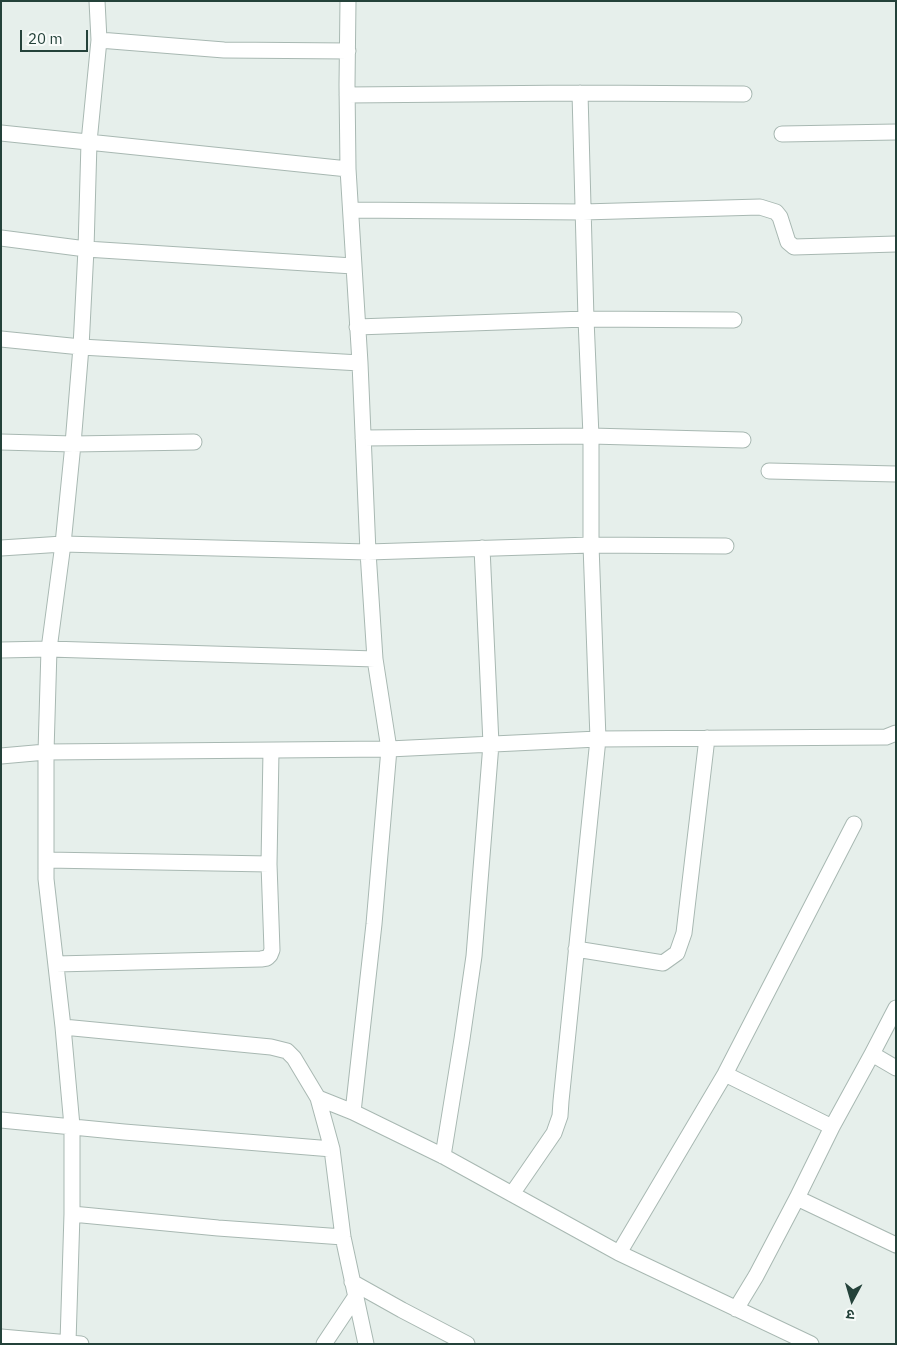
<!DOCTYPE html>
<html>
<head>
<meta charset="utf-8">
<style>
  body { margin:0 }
  #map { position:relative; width:897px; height:1345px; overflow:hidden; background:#e6efeb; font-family:"IBM Plex Sans","Noto Sans Devanagari",sans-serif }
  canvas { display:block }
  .frame { position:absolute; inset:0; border:2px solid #24423a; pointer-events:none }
  .north { position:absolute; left:827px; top:1275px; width:50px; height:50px; -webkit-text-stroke:4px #f7fbf9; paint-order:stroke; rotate:186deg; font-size:14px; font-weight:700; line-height:20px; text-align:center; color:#24423a }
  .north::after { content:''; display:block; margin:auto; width:18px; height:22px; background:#24423a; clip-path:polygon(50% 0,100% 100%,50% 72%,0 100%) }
  .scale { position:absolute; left:20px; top:30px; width:68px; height:22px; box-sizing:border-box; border:2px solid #24423a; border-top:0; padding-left:6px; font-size:15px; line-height:18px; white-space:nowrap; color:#24423a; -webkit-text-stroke:4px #f7fbf9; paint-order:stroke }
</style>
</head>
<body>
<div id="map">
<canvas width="897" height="1345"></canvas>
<div class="frame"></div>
<div class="north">उ</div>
<div class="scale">20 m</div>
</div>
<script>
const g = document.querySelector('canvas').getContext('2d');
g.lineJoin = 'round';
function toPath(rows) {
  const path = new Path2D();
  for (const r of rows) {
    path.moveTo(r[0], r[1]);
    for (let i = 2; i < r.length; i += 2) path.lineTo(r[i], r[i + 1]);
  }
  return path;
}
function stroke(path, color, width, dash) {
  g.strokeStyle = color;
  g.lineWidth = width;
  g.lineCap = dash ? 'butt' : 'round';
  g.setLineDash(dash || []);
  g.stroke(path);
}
const minor = toPath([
  [348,1,347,85,348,169,360,363,368,552,375,659,389,749,374,924,353,1112],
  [99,40,224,50,348,51],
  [347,95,580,93,744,94],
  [1,133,348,169],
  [782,134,896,132],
  [351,210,583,212,760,207,776,212,780,217,788,242,794,247,896,244],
  [1,238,86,249,353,266],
  [357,327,586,319,734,320],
  [1,339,81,347,360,363],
  [363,438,591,436,743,440],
  [1,442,73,444,194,442],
  [769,471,896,474],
  [1,548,63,544,368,552,591,545,726,546],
  [1,650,49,649,375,659],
  [1,756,46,752,389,749,598,739,886,737,896,733],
  [47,860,269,864],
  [576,949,663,963,677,953,684,933,707,738],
  [56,964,261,959,267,958,270,955,272,950,269,864,271,751],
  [63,1027,271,1047,287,1051,294,1058,318,1098,332,1149,343,1237,366,1344],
  [872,1054,896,1068],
  [725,1074,832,1127],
  [318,1098,353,1112,443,1156,619,1253,811,1344],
  [1,1120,124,1132,332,1149],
  [443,1156,462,1039,474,956,491,744,482,548],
  [512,1194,554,1133,560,1116,561,1101,598,739,591,545,591,436,586,319,580,93],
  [797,1198,896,1245],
  [72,1214,218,1228,343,1237],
  [619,1253,725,1074,854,824],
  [352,1282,402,1310,467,1344],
  [736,1309,756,1276,797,1198,832,1127,872,1054,896,1008],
  [1,1337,81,1344],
  [68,1342,72,1214,72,1126,63,1027,46,879,46,752,49,649,63,544,73,444,81,347,86,249,89,142,99,40,97,1],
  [324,1344,356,1296]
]);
stroke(minor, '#a8b8b2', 17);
stroke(minor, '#fff', 15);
</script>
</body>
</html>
